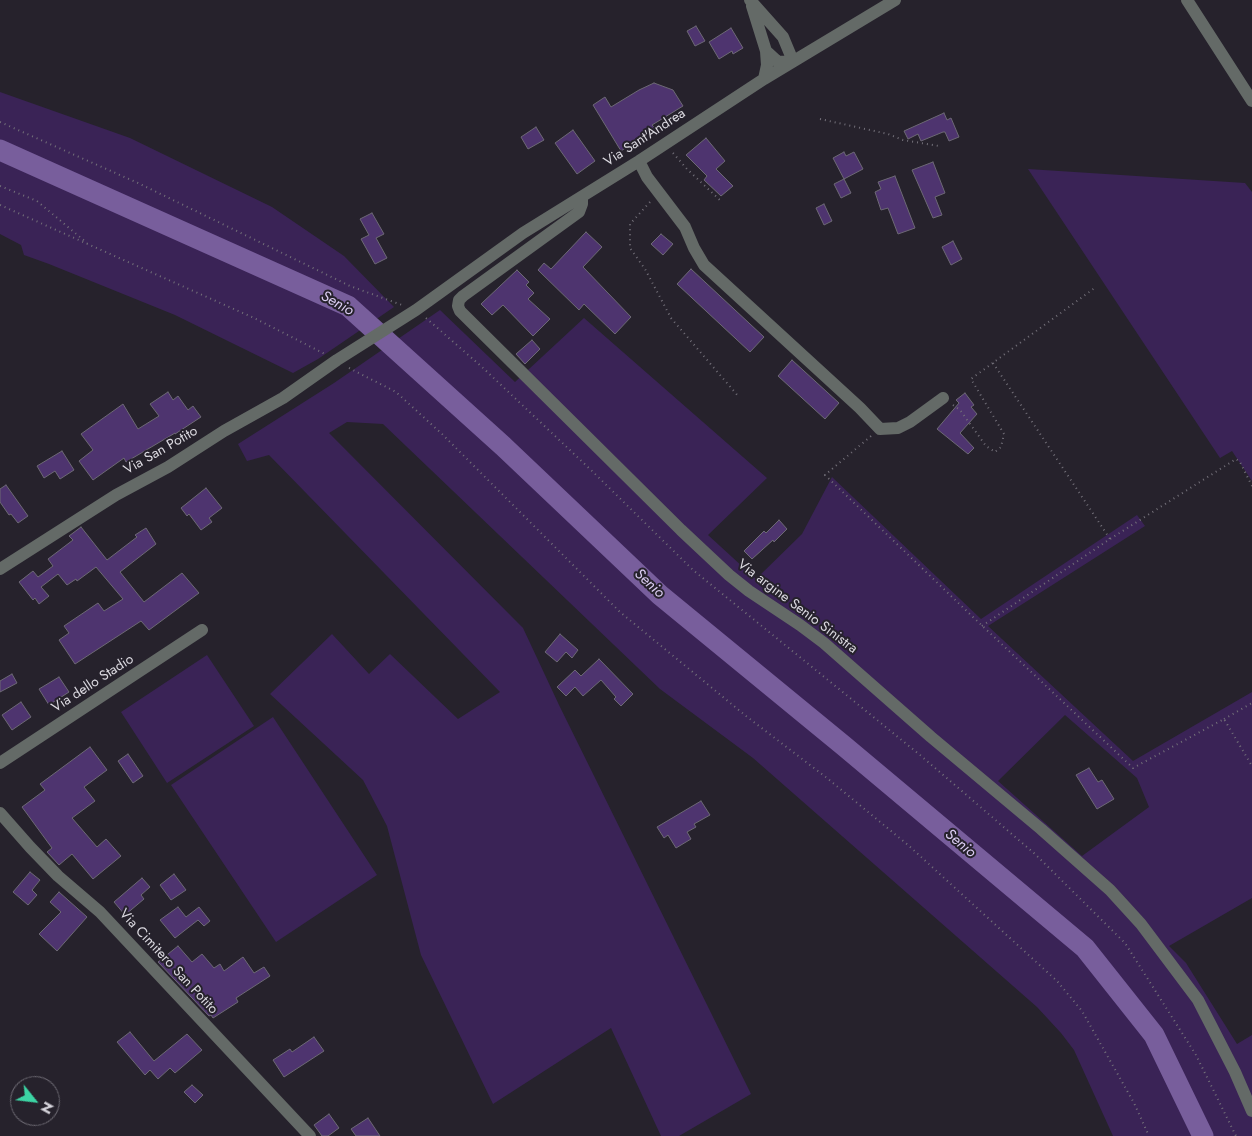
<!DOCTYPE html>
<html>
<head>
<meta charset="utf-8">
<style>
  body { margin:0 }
  #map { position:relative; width:1252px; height:1136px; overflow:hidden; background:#26222c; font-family:Jost,sans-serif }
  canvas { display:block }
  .north { position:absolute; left:10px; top:1076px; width:50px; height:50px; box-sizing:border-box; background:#26222c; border:1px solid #6e6b74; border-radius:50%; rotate:119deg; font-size:14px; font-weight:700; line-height:20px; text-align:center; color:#dbd9e0 }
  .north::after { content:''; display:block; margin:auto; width:18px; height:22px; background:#3cd4a4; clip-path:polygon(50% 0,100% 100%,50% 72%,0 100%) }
</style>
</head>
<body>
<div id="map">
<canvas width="1252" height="1136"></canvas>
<div class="north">N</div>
</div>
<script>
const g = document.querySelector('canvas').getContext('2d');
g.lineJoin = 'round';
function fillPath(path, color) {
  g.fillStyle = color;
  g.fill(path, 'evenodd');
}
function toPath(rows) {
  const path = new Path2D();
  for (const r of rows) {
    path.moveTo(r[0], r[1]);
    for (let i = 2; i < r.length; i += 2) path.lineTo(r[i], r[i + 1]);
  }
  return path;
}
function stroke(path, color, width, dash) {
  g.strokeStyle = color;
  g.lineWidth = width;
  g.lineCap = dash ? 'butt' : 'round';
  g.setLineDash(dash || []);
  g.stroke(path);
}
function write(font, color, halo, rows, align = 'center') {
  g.font = font + ' Jost,sans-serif';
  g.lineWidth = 4;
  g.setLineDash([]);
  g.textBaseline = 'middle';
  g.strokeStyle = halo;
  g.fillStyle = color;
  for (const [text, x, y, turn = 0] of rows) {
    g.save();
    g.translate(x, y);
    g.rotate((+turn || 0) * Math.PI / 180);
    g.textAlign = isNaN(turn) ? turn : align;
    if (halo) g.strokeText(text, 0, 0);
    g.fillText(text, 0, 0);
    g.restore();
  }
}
fillPath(toPath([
  [0,92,130,138,272,207,344,256,394,307,318,359,293,373,175,315,49,264,24,255,21,245,0,234],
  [1028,169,1245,183,1252,192,1252,481,1232,451,1220,458],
  [440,310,515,382,584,318,767,478,708,535,756,579,802,534,832,477,981,619,1137,515,1145,526,988,626,1133,761,1252,692,1252,898,1169,946,1186,963,1237,1044,1252,1035,1252,1136,1113,1136,1074,1050,1061,1033,1037,1007,753,758,660,689,383,424,347,422,329,433,523,628,559,705,751,1094,679,1136,661,1136,611,1028,493,1104,421,955,387,826,363,780,270,694,332,634,369,674,390,654,458,719,500,692,269,455,247,461,238,444,334,383],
  [1065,715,1137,778,1149,807,1082,856,998,781],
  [207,655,254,726,167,783,121,712],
  [273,717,377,875,276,942,171,785]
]), '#3a2356');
stroke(toPath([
  [0,150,348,306,503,446,660,595,844,746,1085,948,1154,1035,1203,1136]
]), '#785e9c', 21);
const building = toPath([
  [696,26,705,41,695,46,687,31,696,26],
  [731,28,743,48,733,54,732,51,719,59,709,42,731,28],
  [654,83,673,90,683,106,652,125,655,128,621,151,593,105,605,97,611,107,639,90,654,83],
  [944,113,947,120,951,118,959,137,949,141,945,132,943,132,921,141,918,134,908,139,904,131,944,113],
  [536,127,544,140,528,149,521,137,536,127],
  [573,130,595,161,577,174,555,143,573,130],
  [706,138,725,161,716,169,733,186,721,196,704,180,707,176,686,155,706,138],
  [844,152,846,156,854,152,863,169,844,179,833,158,844,152],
  [933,162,945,193,935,197,942,215,933,218,912,170,933,162],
  [895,176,915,228,898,234,888,208,881,210,875,192,881,189,878,182,895,176],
  [844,179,851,193,841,198,834,184,844,179],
  [824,204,832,221,824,225,816,208,824,204],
  [372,213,384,234,376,238,387,258,375,264,361,239,369,235,360,219,372,213],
  [586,232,602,247,583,267,631,317,615,334,584,304,579,310,538,270,544,263,551,269,586,232],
  [661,234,673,244,663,255,651,244,661,234],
  [953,241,962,259,951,265,942,247,953,241],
  [691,269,764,337,750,352,677,284,691,269],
  [517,270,529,282,526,285,534,293,528,299,550,319,533,336,503,305,492,315,481,304,517,270],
  [532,340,540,349,525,364,516,354,532,340],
  [792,360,839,403,825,419,778,376,792,360],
  [168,392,173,400,178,396,188,410,193,406,201,417,175,434,175,433,126,462,124,458,93,480,79,461,93,450,81,434,123,404,138,429,159,416,150,404,168,392],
  [965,393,974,405,971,407,977,414,960,433,974,448,968,454,937,429,959,403,956,400,965,393],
  [62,451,74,470,60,479,55,471,44,478,37,466,62,451],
  [6,485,28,516,18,523,11,514,9,515,0,502,0,489,6,485],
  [206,488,222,508,209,518,212,522,201,530,189,514,187,516,181,508,206,488],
  [779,520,787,529,774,542,773,540,752,559,744,551,764,531,766,533,779,520],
  [81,527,107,560,137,537,135,535,146,528,156,544,120,572,144,602,182,573,199,593,149,630,141,621,75,664,59,640,69,633,64,626,98,603,104,611,123,599,96,567,77,581,76,579,67,585,58,574,41,587,49,596,39,604,35,598,33,600,19,582,33,571,38,577,53,566,48,559,73,540,69,536,81,527],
  [560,634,578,650,572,658,566,652,557,662,545,652,560,634],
  [599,659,633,694,621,706,614,699,616,697,601,680,583,696,575,687,566,696,557,687,575,670,581,676,599,659],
  [12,674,17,683,0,692,0,681,12,674],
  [59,677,69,692,49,705,39,689,59,677],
  [21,702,31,717,12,730,2,715,21,702],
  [90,747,107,770,84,787,95,801,72,818,97,847,106,839,121,856,93,879,72,854,59,865,47,852,52,848,22,807,45,790,40,784,90,747],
  [128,754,143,776,133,783,118,761,128,754],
  [1089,768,1098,782,1102,780,1114,799,1097,809,1076,775,1089,768],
  [701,801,710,815,694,824,696,827,687,832,691,839,676,848,668,835,664,838,657,827,701,801],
  [30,872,40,880,32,890,37,895,28,905,13,892,30,872],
  [174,874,186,890,171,900,160,885,174,874],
  [142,878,150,887,141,895,144,899,125,915,114,902,142,878],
  [59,892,87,917,57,951,39,934,61,912,50,902,59,892],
  [178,907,186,917,199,907,210,921,204,926,198,920,175,938,160,920,178,907],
  [178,946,192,962,202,954,214,968,220,964,224,971,243,957,254,973,264,967,270,976,236,998,238,1002,213,1018,211,1015,209,1016,158,962,178,946],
  [130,1032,154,1061,187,1034,202,1050,175,1073,170,1068,158,1079,150,1070,145,1075,117,1042,130,1032],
  [314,1037,324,1051,284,1077,273,1060,290,1049,292,1052,314,1037],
  [192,1085,203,1095,195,1103,184,1092,192,1085],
  [329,1114,339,1128,328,1136,322,1136,314,1125,329,1114],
  [368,1118,380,1136,356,1136,351,1129,368,1118]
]);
fillPath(building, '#4e346f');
stroke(building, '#6d6975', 1);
stroke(toPath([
  [820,119,888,134,903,140,939,146],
  [0,122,138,183,350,286,402,305],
  [673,153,687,169,722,202],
  [0,186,37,201,87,243],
  [650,202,630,224,630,248,645,269,671,318,739,397],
  [0,205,254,318,325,354],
  [426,318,482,367,591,470,693,570,920,755,1035,854,1125,943,1196,1055,1236,1136],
  [993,363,1110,539],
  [349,368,396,392,442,434,620,612,746,716,827,778,908,845,1057,981,1082,1011,1134,1103,1149,1136],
  [953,405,960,410,986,446,995,452,1001,447,1004,434,971,379,1096,287],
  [871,436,825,475,974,618,1133,768,1224,719,1252,766],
  [982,626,1110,539,1236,459,1240,462,1252,486],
  [1224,719,1252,703]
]), '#74717a', 2, [1, 4]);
stroke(toPath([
  [750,0,783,37,793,61,778,62,766,51],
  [1187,0,1252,101],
  [752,6,766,51,767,65,764,79],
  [639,161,647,177,685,227,694,248,704,265,860,408,880,429,898,428,910,422,943,398],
  [582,197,582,204,579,212,463,296,459,300,458,306,460,311,681,530,729,575,749,591,800,625,824,643,931,737,1041,829,1110,890,1141,924,1198,1000,1235,1072,1252,1111],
  [0,569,116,495,168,467,224,431,283,398,337,360,416,310,523,233,639,161,764,79,895,0],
  [0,763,202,630],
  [0,813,30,847,58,876,100,912,310,1136]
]), '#646a67', 12);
write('14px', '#dbd9e0', '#26222c', [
  ["Via Sant'Andrea",645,138,-33],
  ["Via San Potito",161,451,-30],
  ["Via argine Senio Sinistra",797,607,37],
  ["Via dello Stadio",93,684,-33],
  ["Via Cimitero San Potito",168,962,47]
]);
write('italic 15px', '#dbcdf2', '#26222c', [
  ["Senio",337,304,29],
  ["Senio",649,584,43],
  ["Senio",960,844,40]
]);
</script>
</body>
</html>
